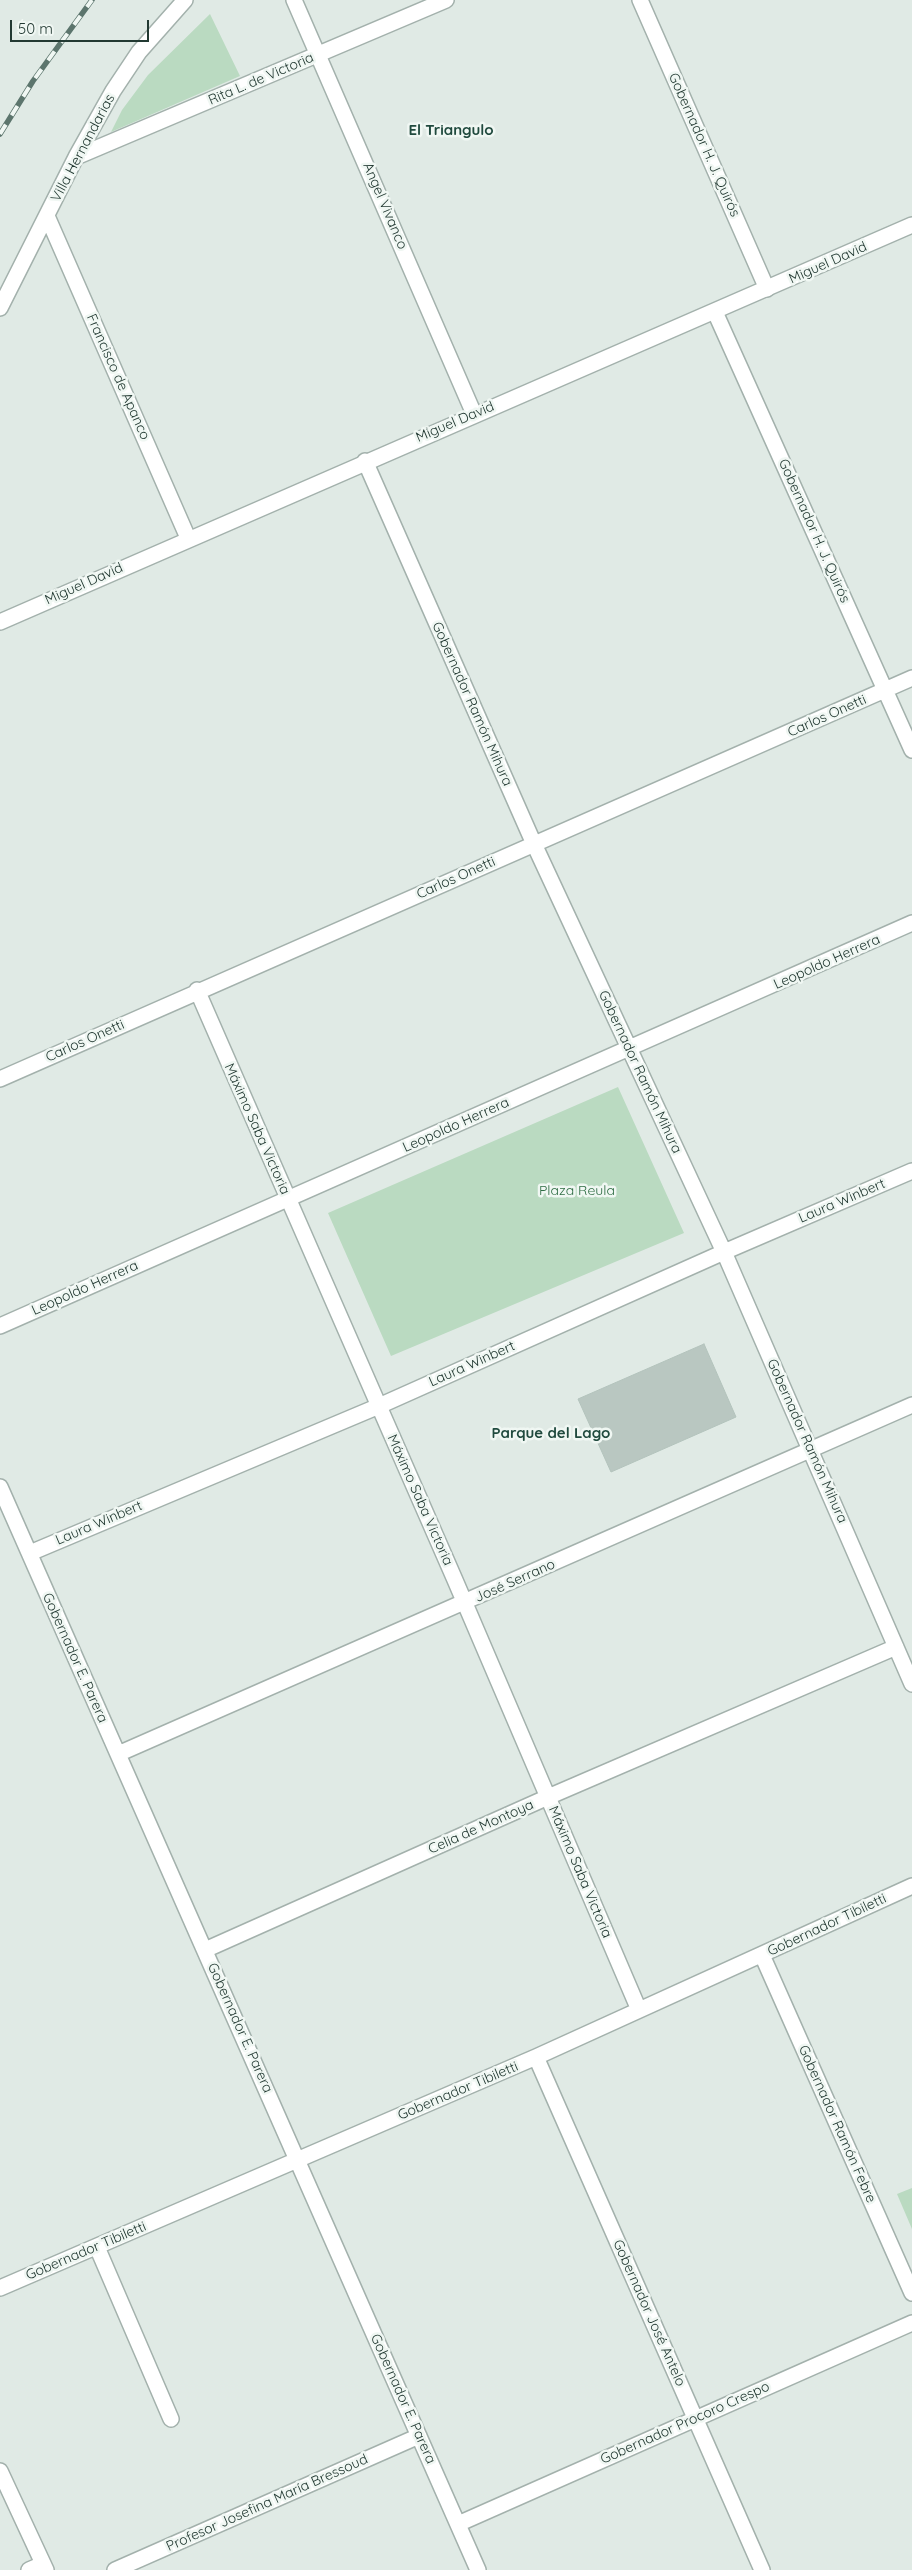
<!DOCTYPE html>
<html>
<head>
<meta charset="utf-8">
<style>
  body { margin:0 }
  #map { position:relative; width:912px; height:2570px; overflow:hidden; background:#e0eae5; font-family:Quicksand,sans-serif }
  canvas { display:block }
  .scale { position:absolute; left:10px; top:20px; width:139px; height:22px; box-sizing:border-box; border:2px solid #223932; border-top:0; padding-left:6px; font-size:15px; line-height:18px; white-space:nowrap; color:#223932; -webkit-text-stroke:4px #f0f7f3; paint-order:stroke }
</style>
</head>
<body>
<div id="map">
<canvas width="912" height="2570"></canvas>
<div class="scale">50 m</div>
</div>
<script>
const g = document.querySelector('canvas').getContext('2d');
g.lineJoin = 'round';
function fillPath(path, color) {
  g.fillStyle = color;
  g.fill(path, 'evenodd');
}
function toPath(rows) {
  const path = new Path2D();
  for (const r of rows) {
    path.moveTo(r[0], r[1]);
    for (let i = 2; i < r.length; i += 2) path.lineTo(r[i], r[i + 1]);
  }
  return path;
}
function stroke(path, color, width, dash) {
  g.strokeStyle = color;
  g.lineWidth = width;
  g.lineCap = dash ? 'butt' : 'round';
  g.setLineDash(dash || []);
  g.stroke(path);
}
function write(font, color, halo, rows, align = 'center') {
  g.font = font + ' Quicksand,sans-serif';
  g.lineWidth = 5;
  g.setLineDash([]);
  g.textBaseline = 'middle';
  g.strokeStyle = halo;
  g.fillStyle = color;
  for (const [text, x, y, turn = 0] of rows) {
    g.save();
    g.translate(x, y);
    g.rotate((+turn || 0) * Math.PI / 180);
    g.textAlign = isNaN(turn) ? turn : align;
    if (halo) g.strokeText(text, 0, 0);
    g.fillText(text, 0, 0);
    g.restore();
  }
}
fillPath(toPath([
  [210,14,240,76,111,132,122,110,148,75],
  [618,1087,684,1233,391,1356,328,1213],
  [912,2188,912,2229,897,2194]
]), '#badac1');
const building = toPath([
  [704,1344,736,1417,611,1472,578,1399,704,1344]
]);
fillPath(building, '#b9c7c1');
stroke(building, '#b3c3bc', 1);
const minor = toPath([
  [294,0,474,414],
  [640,0,767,289],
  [76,157,446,0],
  [47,216,188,538],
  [0,308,76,157,113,91,139,52,185,0],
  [715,312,912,750],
  [365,461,534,844,724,1252,912,1684],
  [197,990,455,1580,639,2010],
  [0,1079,912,678],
  [0,1326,912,923],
  [0,1487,478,2570],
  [30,1553,379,1406,724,1252,912,1171],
  [118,1754,912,1405],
  [205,1950,548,1797,896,1647],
  [762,1955,912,2293],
  [536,2057,762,2570],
  [97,2247,171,2419],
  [0,2288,536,2057,912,1886],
  [0,2471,46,2570],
  [458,2524,912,2323],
  [29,2570,43,2564],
  [115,2570,419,2436]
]);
const tertiary = toPath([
  [0,622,912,225]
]);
stroke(minor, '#a3b1ac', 18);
stroke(tertiary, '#a3b1ac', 18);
stroke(minor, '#fff', 15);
stroke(tertiary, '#fff', 15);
const rail = toPath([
  [0,134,33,81,92,0]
]);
stroke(rail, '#5c756d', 5.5);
stroke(rail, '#f0f7f3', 4, [11]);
write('14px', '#223932', '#f0f7f3', [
  ["Rita L. de Victoria",261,79,-23],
  ["Gobernador H. J. Quirós",704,145,66],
  ["Villa Hernandarias",83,148,-62],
  ["Angel Vivanco",385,206,67],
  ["Miguel David",828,263,-24],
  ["Francisco de Apanco",118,377,66],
  ["Miguel David",455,422,-23],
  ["Gobernador H. J. Quirós",814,531,66],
  ["Miguel David",84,584,-24],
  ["Gobernador Ramón Mihura",472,704,66],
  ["Carlos Onetti",827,716,-24],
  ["Carlos Onetti",456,878,-24],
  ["Leopoldo Herrera",827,962,-24],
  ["Carlos Onetti",85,1041,-24],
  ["Gobernador Ramón Mihura",640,1072,65],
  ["Leopoldo Herrera",456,1125,-24],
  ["Máximo Saba Victoria",257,1129,66],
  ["Laura Winbert",842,1201,-23],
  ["Leopoldo Herrera",85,1288,-24],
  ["Laura Winbert",472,1364,-24],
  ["Gobernador Ramón Mihura",807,1441,66],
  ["Máximo Saba Victoria",420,1500,66],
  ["Laura Winbert",99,1523,-23],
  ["José Serrano",515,1581,-24],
  ["Gobernador E. Parera",75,1658,66],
  ["Celia de Montoya",481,1827,-24],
  ["Máximo Saba Victoria",580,1872,67],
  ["Gobernador Tibiletti",827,1925,-25],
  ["Gobernador E. Parera",240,2028,66],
  ["Gobernador Tibiletti",458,2091,-23],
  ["Gobernador Ramón Febre",837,2124,66],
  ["Gobernador Tibiletti",86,2251,-23],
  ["Gobernador José Antelo",649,2313,66],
  ["Gobernador E. Parera",403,2399,66],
  ["Gobernador Procoro Crespo",685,2423,-24],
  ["Profesor Josefina María Bressoud",267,2503,-24]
]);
write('14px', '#2f6d44', '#f0f7f3', [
  ["Plaza Reula",577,1191]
]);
write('bold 15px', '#204a3e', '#f0f7f3', [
  ["El Triangulo",451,130],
  ["Parque del Lago",551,1433]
]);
</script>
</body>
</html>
